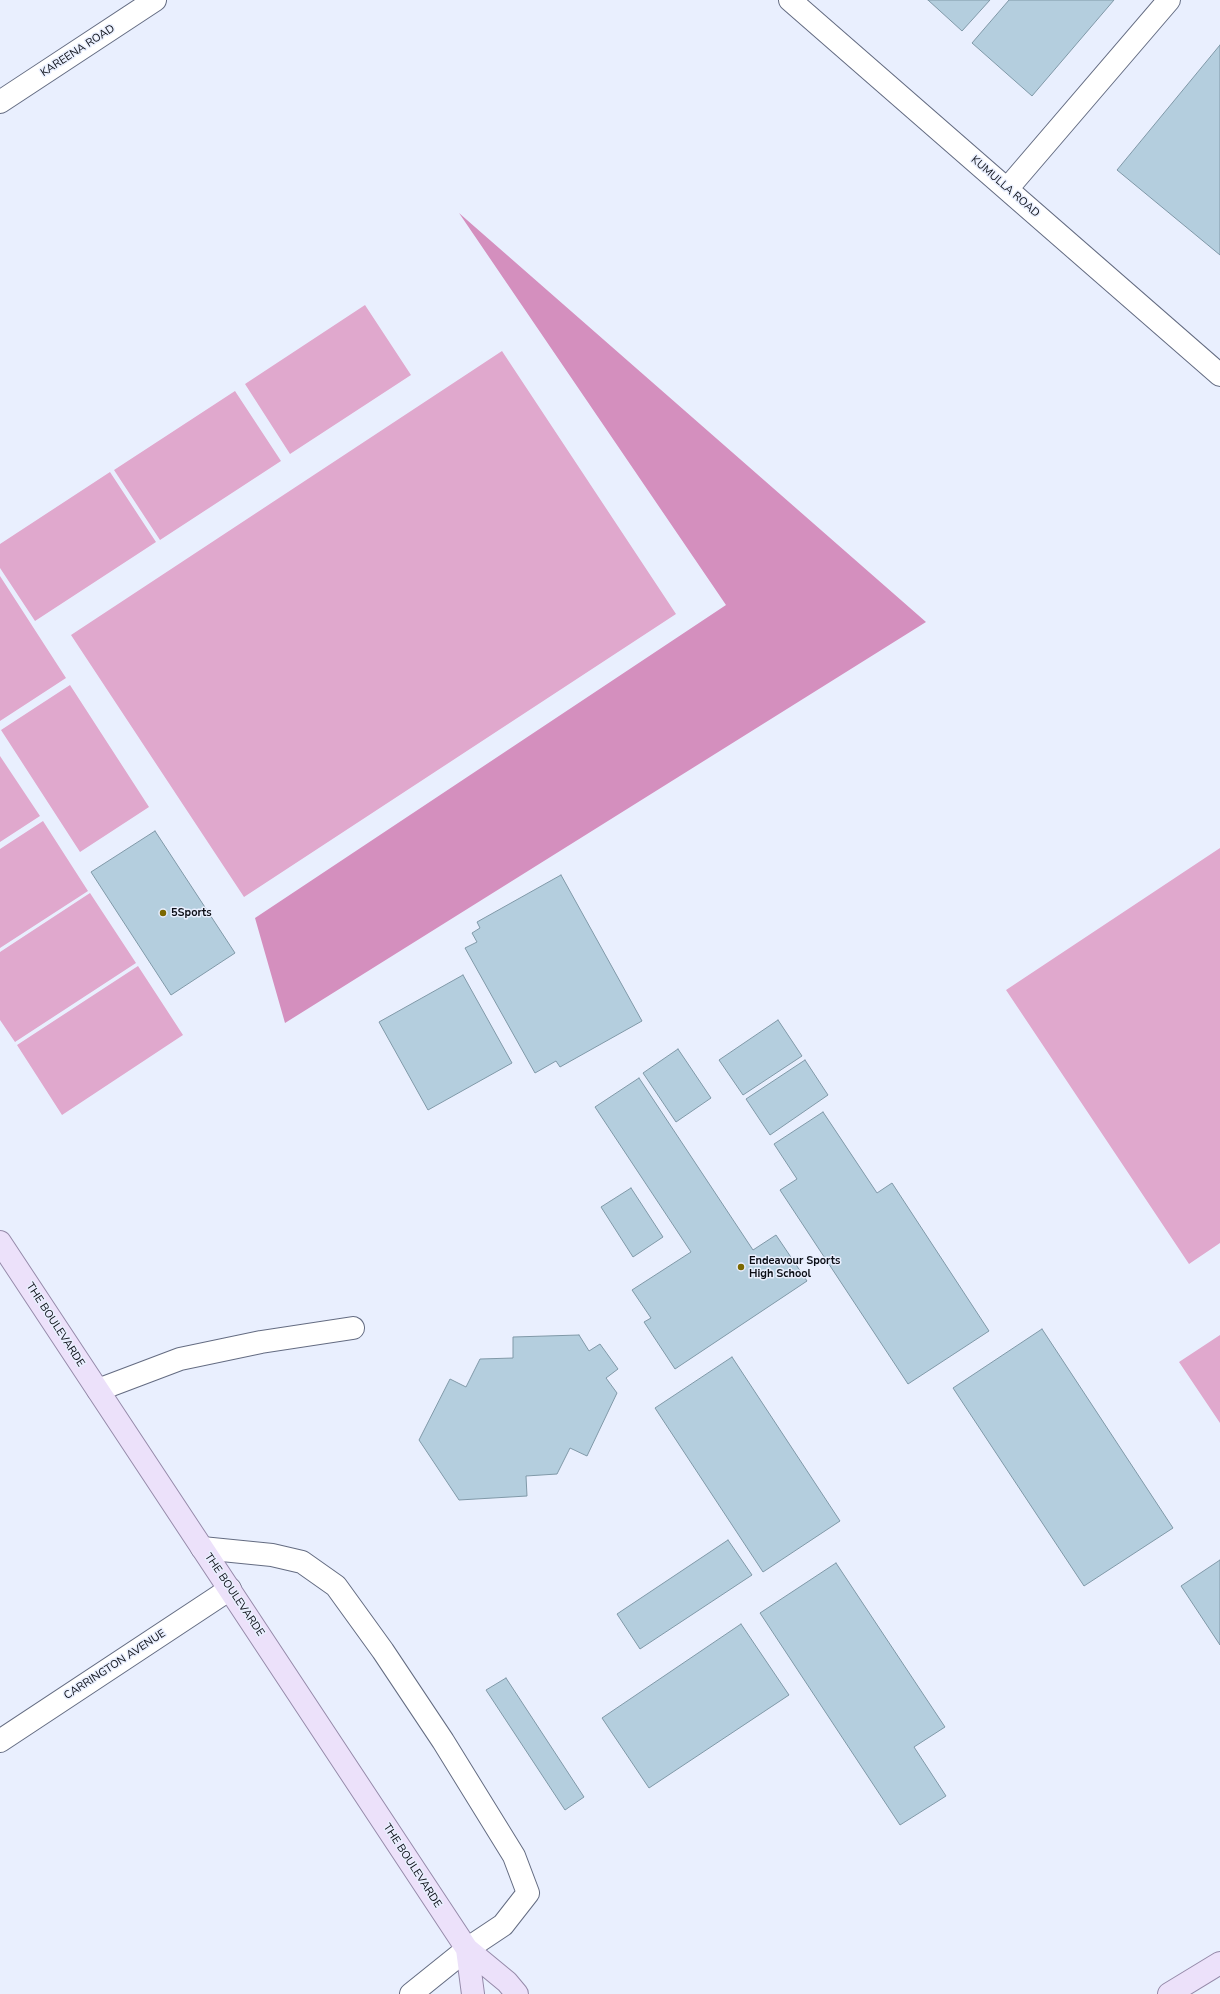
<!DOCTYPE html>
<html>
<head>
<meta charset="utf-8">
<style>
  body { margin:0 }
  canvas { display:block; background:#e9effe }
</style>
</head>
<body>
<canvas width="1220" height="1994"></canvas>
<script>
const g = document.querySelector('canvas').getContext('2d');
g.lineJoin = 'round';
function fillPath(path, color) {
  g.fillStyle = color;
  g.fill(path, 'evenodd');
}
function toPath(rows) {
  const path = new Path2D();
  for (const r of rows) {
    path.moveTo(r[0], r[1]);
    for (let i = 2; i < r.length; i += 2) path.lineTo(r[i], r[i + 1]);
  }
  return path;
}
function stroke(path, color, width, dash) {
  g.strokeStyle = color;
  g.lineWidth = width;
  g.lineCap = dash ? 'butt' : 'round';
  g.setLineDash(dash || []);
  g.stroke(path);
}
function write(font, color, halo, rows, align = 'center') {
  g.font = font + ' "Nunito Sans",sans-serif';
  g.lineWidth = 3;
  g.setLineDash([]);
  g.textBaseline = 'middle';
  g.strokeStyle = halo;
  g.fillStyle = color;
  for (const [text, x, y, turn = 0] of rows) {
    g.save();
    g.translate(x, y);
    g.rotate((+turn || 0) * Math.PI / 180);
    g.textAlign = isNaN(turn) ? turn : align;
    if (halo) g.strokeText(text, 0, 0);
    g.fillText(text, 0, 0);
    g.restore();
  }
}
fillPath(toPath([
  [365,305,411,375,290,454,245,384],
  [502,351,676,614,244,897,71,635],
  [235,391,281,461,160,540,114,470],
  [110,472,156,542,35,621,0,568,0,544],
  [0,576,66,678,0,721],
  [70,685,149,807,80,852,1,730],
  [0,756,40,816,0,842],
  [43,821,88,891,0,948,0,849],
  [1220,848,1220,1243,1189,1264,1006,990],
  [90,893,136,963,15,1042,0,1020,0,952],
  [138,966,183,1035,62,1115,17,1045],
  [1220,1335,1220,1423,1179,1362]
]), '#e0a8cd');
fillPath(toPath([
  [459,213,926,622,285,1023,255,918,726,605]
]), '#d48fbe');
const building = toPath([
  [928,0,990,0,962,31,928,0],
  [1009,0,1114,0,1032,96,972,43,1009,0],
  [1220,45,1220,255,1117,170,1220,45],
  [155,831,235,953,171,995,91,872,155,831],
  [561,875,642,1021,560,1067,556,1061,535,1073,465,948,477,942,472,933,480,928,477,922,561,875],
  [463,975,512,1063,428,1110,379,1022,463,975],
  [778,1020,802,1056,743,1095,719,1060,778,1020],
  [678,1049,711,1098,676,1122,643,1073,678,1049],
  [805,1060,828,1095,770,1135,746,1099,805,1060],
  [639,1078,753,1250,776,1235,807,1281,675,1369,644,1322,651,1318,632,1290,691,1252,595,1107,639,1078],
  [823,1112,877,1193,892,1183,989,1331,908,1384,780,1190,797,1179,774,1144,823,1112],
  [631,1188,663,1237,633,1257,601,1207,631,1188],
  [1042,1329,1173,1528,1084,1586,953,1388,1042,1329],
  [579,1335,589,1351,600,1344,618,1369,606,1378,617,1393,587,1456,570,1448,557,1474,526,1476,527,1496,459,1500,419,1440,450,1379,466,1387,480,1359,513,1358,513,1337,579,1335],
  [732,1357,840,1521,763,1572,655,1408,732,1357],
  [728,1540,752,1575,640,1649,617,1614,728,1540],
  [1220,1560,1220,1645,1181,1586,1220,1560],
  [836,1563,945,1727,914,1747,946,1796,900,1825,760,1613,836,1563],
  [741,1624,789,1695,649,1788,602,1718,741,1624],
  [506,1678,584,1797,565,1810,486,1690,506,1678]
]);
fillPath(building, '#b4cede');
stroke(building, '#8099a8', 1);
const minor = toPath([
  [790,0,1220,375],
  [0,102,155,0],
  [1007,189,1169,0],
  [98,1390,180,1359,261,1342,353,1328],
  [202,1548,272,1555,302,1562,336,1586,383,1651,443,1741,514,1856,528,1893,503,1925,467,1949,411,1994],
  [0,1741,230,1589]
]);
const major = toPath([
  [0,1242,467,1949,507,1982,517,1994],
  [467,1949,473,1994],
  [1169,1994,1220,1963]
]);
stroke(minor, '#646c82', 24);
stroke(major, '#958aa9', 24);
stroke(minor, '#fff', 22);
stroke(major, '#ece1fa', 22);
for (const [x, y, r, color] of [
  [163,913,4,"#7c6900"],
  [741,1267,4,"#7c6900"]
]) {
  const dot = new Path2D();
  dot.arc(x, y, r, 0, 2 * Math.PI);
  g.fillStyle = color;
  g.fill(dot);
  stroke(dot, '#e9effe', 1.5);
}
write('11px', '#0c0f17', '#e9effe', [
  ["KAREENA ROAD",78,51,-33],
  ["KUMULLA ROAD",1005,187,41],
  ["THE BOULEVARDE",55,1325,57],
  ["THE BOULEVARDE",234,1595,56],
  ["CARRINGTON AVENUE",115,1665,-33],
  ["THE BOULEVARDE",412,1866,57]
]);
write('bold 11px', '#0c0f17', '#e9effe', [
  ["5Sports",171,913],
  ["Endeavour Sports",749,1261],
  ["High School",749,1274]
], 'left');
</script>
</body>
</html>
